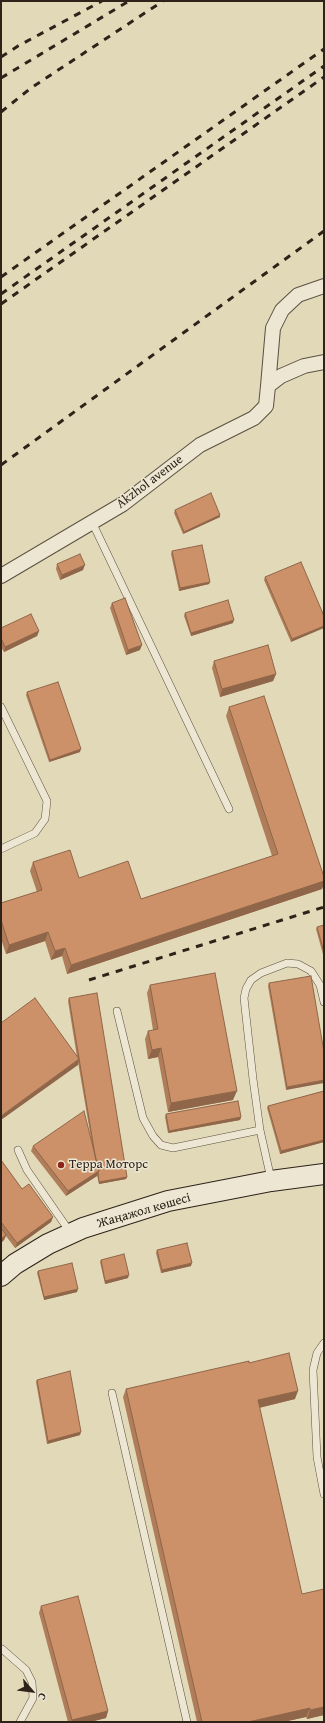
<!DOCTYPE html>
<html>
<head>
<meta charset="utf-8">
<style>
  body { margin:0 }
  #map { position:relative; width:325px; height:1723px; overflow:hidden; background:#e2d9b9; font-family:"Gentium Book Plus",serif }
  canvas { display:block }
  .frame { position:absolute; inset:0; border:2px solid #2e2219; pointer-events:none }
  .north { position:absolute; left:12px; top:1671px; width:40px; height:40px; -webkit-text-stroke:3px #ece6d2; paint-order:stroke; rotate:118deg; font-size:11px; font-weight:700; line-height:16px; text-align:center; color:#2e2219 }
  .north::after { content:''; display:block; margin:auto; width:14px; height:18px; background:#2e2219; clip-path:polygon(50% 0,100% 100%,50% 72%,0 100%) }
</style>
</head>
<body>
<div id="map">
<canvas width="325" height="1723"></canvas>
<div class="frame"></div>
<div class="north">С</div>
</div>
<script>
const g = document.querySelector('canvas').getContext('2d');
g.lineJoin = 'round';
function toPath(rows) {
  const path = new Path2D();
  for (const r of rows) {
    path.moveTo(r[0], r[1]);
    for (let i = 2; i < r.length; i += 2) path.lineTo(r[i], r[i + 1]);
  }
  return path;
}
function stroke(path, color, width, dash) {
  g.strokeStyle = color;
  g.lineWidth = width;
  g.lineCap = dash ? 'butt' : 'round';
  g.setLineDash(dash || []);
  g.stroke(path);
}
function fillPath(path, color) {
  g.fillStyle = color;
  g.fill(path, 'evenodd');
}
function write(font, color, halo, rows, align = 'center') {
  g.font = font + ' "Gentium Book Plus",serif';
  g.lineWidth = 3;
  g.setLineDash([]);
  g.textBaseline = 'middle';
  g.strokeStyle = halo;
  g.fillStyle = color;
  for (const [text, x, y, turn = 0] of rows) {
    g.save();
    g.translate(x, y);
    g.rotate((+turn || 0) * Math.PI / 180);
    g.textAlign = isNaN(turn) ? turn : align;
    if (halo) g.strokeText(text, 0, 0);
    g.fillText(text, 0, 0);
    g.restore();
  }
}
const service = toPath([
  [92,522,229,809],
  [1,707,47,801,45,819,35,833,1,849],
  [117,1011,143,1118,153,1136,161,1145,173,1148,260,1130],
  [18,1150,27,1170,70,1232],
  [271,1179,260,1130,253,1079,244,998,246,989,251,980,261,973,287,963,298,964,311,971,320,985,324,1002],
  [324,1343,317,1353,313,1370,317,1457,324,1494],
  [112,1393,187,1722],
  [2,1649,26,1670,32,1682,33,1698,20,1722]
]);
const minor = toPath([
  [268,386,273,328,282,310,298,295,324,286],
  [1,576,123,504,200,445,254,418,266,406,268,386,281,376,304,366,324,362]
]);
const secondary = toPath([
  [1,1276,15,1264,48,1244,83,1228,168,1201,271,1181,324,1174]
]);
stroke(service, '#5b5041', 8);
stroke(minor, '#5b5041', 16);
stroke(secondary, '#2e2219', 22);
stroke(service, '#ece6d2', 7);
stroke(minor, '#ece6d2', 14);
stroke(secondary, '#ece6d2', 20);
stroke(toPath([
  [1,57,18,46,102,1],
  [1,78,129,1],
  [1,112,31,88,163,1],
  [1,277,324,49],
  [1,294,324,66],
  [1,304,324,77],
  [1,465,324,231],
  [89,980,324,907]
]), '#2e2219', 3, [7, 7]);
fillPath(toPath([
  [175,510,220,517,183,534,174,513],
  [172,551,210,582,209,584,179,591,171,554],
  [57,564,83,570,60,580,56,569],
  [265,577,324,616,291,642,264,580],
  [112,603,140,650,126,655,110,608],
  [185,613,233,623,191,636,184,616],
  [1,628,39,631,37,636,4,652,1,647],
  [214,661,276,674,273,681,220,697,212,668],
  [27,692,80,752,49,762,26,695],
  [229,707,324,877,324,884,322,889,67,974,62,956,51,960,45,941,6,954,1,939,1,903,37,892,30,871,33,862,141,899,272,856,226,716],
  [324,925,324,958,316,929,317,927],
  [269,983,324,1052,286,1090,268,986],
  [150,985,233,1100,168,1112,158,1057,148,1059,145,1039,148,1031,153,1030,147,993],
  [69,998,127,1177,126,1179,99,1184,97,1175,97,1176,66,1196,31,1151,33,1146,92,1144,78,1062,78,1065,77,1057,68,1001],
  [324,1091,324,1142,280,1154,267,1108,268,1106],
  [166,1114,241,1117,240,1120,168,1133,165,1117],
  [1,1160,22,1189,53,1217,51,1222,15,1248,6,1236,4,1240,1,1243],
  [157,1250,191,1266,161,1273,156,1253],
  [101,1260,128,1278,105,1284,100,1262],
  [38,1271,77,1292,44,1300,37,1273],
  [249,1363,295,1399,259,1408,324,1715,307,1719,306,1717,283,1722,197,1722,123,1397,126,1389],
  [37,1380,80,1435,47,1444,36,1382],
  [41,1606,108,1711,106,1718,90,1722,68,1722,39,1613]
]), '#af7d59');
fillPath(toPath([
  [220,515,220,517,183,534,184,532],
  [85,565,83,570,60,580,62,575],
  [210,582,209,584,179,591,180,588],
  [234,620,233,623,191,636,191,633],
  [324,626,324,628,291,642,292,639],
  [39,631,37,636,4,652,5,647],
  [142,645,140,650,126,655,128,650],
  [276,674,273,681,220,697,222,689],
  [81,749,80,752,49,762,50,760],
  [324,881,324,884,322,889,67,974,71,965],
  [48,932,45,941,6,954,9,945],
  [65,948,62,956,51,960,55,951],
  [161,1048,158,1057,148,1059,152,1050],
  [79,1059,78,1065,1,1120,1,1116],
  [324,1080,324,1083,286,1090,287,1087],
  [237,1091,233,1100,168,1112,171,1103],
  [241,1117,240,1120,168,1133,169,1131],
  [324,1140,324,1142,280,1154,281,1151],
  [99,1171,97,1176,66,1196,68,1191],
  [127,1177,126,1179,99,1184,99,1182],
  [53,1217,51,1222,15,1248,17,1243],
  [6,1235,4,1240,1,1243,1,1239],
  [192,1263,191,1266,161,1273,162,1270],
  [129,1275,128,1278,105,1284,105,1281],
  [78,1289,77,1292,44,1300,44,1297],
  [298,1391,295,1399,254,1409,258,1400],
  [81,1432,80,1435,47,1444,48,1441],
  [324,1707,324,1715,307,1719,310,1710],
  [310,1708,306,1717,283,1722,248,1722],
  [108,1711,106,1718,90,1722,71,1722,72,1720]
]), '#8f6649');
const building = toPath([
  [211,493,220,515,184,532,175,510,211,493],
  [202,545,210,582,180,588,172,551,202,545],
  [80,554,85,565,62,575,57,564,80,554],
  [301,562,324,616,324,626,292,639,265,577,301,562],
  [125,598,142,645,128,650,112,603,125,598],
  [228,600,234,620,191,633,185,613,228,600],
  [31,614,39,631,5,647,1,638,1,628,31,614],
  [268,645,276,674,222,689,214,661,268,645],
  [58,682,81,749,50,760,27,692,58,682],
  [264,696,324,877,324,881,71,965,65,948,55,951,48,932,9,945,1,920,1,903,42,890,33,862,70,850,79,878,128,861,141,899,278,854,229,707,264,696],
  [324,925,324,952,317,927,324,925],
  [215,973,237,1091,171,1103,161,1048,152,1050,148,1031,158,1029,150,985,215,973],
  [311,976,324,1052,324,1080,287,1087,269,983,311,976],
  [97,993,127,1177,99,1182,98,1172,99,1171,96,1161,69,998,97,993],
  [35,998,79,1059,1,1116,1,1023,35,998],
  [324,1091,324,1140,281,1151,268,1106,324,1091],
  [238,1101,241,1117,169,1131,166,1114,238,1101],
  [84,1111,99,1171,68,1191,33,1146,84,1111],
  [1,1160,22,1189,29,1184,53,1217,17,1243,1,1222,1,1160],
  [1,1228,6,1235,1,1239,1,1228],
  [187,1243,192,1263,162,1270,157,1250,187,1243],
  [124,1254,129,1275,105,1281,101,1260,124,1254],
  [72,1263,78,1289,44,1297,38,1271,72,1263],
  [289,1353,298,1391,258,1400,302,1594,324,1589,324,1707,310,1710,310,1708,248,1722,202,1722,126,1389,249,1361,249,1363,289,1353],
  [70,1371,81,1432,48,1441,37,1380,70,1371],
  [78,1596,108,1711,72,1720,41,1606,78,1596]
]);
fillPath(building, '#cc9168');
stroke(building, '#8f6649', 1);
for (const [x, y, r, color] of [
  [61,1165,4,"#8f2418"]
]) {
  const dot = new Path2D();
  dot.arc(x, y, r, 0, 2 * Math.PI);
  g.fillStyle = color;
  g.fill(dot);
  stroke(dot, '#ece6d2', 1.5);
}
write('13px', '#2e2219', '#ece6d2', [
  ["Akzhol avenue",150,482,-37],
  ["Жаңажол көшесі",144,1211,-16]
]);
write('13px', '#2e2219', '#ece6d2', [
  ["Терра Моторс",69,1165]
], 'left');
</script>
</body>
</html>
